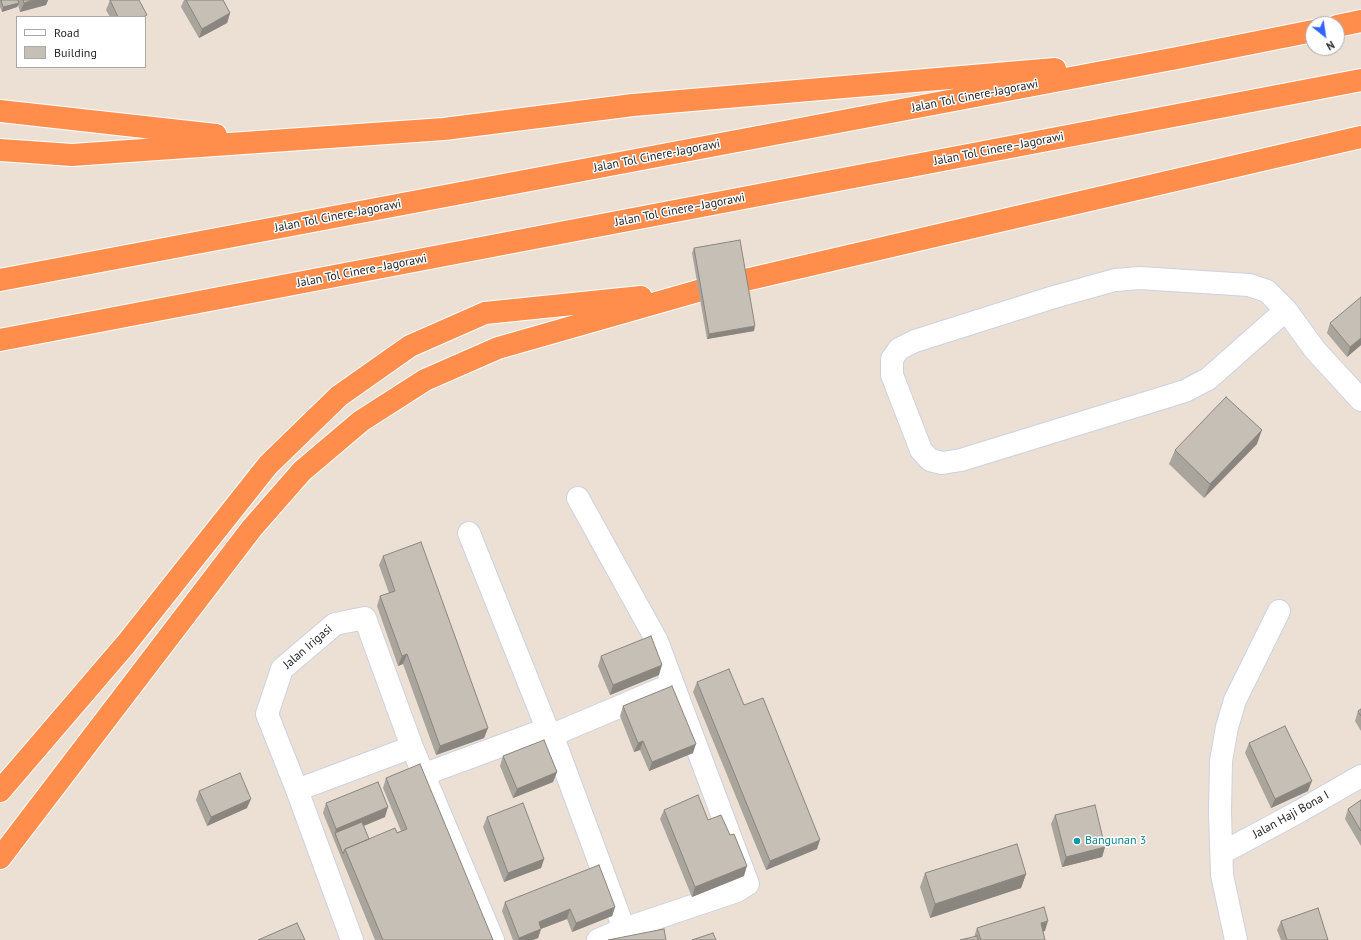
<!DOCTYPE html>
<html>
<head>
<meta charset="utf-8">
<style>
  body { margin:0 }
  #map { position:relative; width:1361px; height:940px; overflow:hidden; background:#ece0d5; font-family:"PT Sans",sans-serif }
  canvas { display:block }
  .legend { position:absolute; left:16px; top:16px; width:130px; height:52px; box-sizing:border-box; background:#fff; border:1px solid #a8a8a8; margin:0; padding:5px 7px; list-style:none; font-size:12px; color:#262626 }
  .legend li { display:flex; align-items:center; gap:8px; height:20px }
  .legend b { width:20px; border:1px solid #a8a8a8 }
  .north { position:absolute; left:1305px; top:16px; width:40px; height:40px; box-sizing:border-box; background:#fff; border:1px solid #a8a8a8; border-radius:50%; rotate:150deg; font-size:11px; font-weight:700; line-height:16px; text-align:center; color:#262626 }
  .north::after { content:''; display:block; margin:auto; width:14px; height:18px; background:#2f64ff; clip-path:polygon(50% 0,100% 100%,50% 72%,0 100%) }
</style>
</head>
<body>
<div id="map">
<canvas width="1361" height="940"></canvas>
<ul class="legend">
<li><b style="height:5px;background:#fff"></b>Road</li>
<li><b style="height:11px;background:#c5bfb5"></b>Building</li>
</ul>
<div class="north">N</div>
</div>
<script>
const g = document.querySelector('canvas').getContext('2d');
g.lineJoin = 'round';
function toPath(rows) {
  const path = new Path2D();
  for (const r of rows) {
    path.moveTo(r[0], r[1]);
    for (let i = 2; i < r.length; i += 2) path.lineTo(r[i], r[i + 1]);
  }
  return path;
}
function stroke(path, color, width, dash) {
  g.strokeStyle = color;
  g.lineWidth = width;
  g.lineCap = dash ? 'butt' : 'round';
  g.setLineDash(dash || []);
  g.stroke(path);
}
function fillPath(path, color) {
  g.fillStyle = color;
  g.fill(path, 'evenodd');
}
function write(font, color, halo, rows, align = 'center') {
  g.font = font + ' "PT Sans",sans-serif';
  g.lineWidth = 3;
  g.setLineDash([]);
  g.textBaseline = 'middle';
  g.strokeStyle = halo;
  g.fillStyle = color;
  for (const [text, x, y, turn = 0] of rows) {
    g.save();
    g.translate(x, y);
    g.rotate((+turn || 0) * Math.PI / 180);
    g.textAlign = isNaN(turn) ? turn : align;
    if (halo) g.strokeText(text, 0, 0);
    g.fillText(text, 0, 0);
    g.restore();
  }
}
const minor = toPath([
  [1286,310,1208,379,1185,391,961,460,942,463,930,460,921,450,892,375,892,359,899,349,915,341,1054,297,1115,280,1140,278,1249,285,1267,291,1286,310,1315,350,1361,400],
  [578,498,657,641,673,684],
  [469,533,550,736,673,684,748,884,737,891,624,929],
  [425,774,536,733,550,736,556,745,624,929,598,940],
  [297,790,412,747,493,940],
  [1222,853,1300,811,1361,776],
  [352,940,297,790,267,714,282,669,335,624,365,618,412,747],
  [1236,940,1222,875,1220,813,1221,761,1227,727,1235,700,1279,611]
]);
const highway = toPath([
  [1337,26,1361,21],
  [0,111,216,135],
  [0,150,72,155,444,129,633,105,1055,69],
  [0,280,1177,58,1313,31],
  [0,340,1361,80],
  [0,791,126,644,268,465,339,396,410,346,485,313,641,297],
  [0,858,252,528,302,471,361,421,425,380,498,348,698,291,1361,137]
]);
stroke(minor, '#cbd1e2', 24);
stroke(highway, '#fff', 24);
stroke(minor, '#fff', 22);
stroke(highway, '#ff8e4d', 22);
fillPath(toPath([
  [0,0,48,0,46,5,20,12,18,5,17,7,2,12,0,7],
  [110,0,145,17,110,17,106,10],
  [184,0,223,0,230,13,227,23,199,38,181,7],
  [694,248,754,331,707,339,692,253],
  [1330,323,1361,345,1347,357,1327,333],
  [1257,444,1204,498,1169,464,1175,450],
  [383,556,488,728,484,738,436,755,403,664,398,666,377,606,380,596,389,593,379,565],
  [601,656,659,675,610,695,598,666],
  [697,682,744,705,817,849,766,870,693,692],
  [623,706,693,753,649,771,640,750,634,752,620,716],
  [1361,709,1361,731,1355,721,1358,711],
  [1249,743,1308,791,1271,808,1245,753],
  [503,756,557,772,553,782,513,798,500,766],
  [386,778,493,940,375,940,323,813,326,803,385,817,364,826,369,839,401,831,383,788],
  [199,791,247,808,207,826,196,800],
  [1361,800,1361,846,1345,819,1348,809],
  [664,810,708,820,744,876,692,897,660,819],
  [1055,815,1105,847,1102,857,1062,867,1051,824],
  [487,817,544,859,541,868,504,882,483,827],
  [925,873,1026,874,1021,888,930,918,920,887],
  [505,902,615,907,612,916,572,932,567,919,541,929,538,938,533,940,513,940,502,911],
  [1281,921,1328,940,1281,940,1277,930],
  [977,928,1045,931,1043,931,1045,940,960,940,974,937]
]), '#a9a49c');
fillPath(toPath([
  [33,0,48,0,46,5,20,12,24,3],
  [19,3,17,7,2,12,3,7],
  [230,13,227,23,199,38,202,29],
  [755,326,754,331,707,339,709,334],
  [1361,338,1361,345,1347,357,1350,347],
  [1262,430,1257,444,1204,498,1210,484],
  [407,654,403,664,398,666,402,656],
  [662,665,659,675,610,695,613,685],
  [488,728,484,738,436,755,440,746],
  [643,741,640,750,634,752,638,743],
  [696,744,693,753,649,771,652,762],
  [557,772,553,782,513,798,517,789],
  [1312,781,1308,791,1271,808,1275,799],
  [251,799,247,808,207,826,211,817],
  [388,807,385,817,336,837,335,833,336,829],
  [820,840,817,849,766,870,770,861],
  [1105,847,1102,857,1062,867,1066,857],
  [544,859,541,868,504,882,508,873],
  [747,866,744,876,692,897,695,887],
  [1026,874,1021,888,930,918,935,904],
  [615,907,612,916,572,932,576,923],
  [570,909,567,919,535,931,539,922],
  [1048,921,1045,931,1038,933,1041,923],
  [541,929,538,938,533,940,518,940,519,938]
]), '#8a867f');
const building = toPath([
  [1,0,18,0,19,3,3,7,1,0],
  [23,0,33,0,24,3,23,0],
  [110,0,139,0,147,15,143,17,118,17,110,0],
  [186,0,223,0,230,13,202,29,186,0],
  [740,240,755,326,709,334,694,248,740,240],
  [1361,297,1361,338,1350,347,1330,323,1361,297],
  [1226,397,1262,430,1210,484,1175,450,1226,397],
  [421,542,488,728,440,746,407,654,402,656,380,596,395,591,383,556,421,542],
  [651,636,662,665,613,685,601,656,651,636],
  [729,669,744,705,763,698,820,840,770,861,697,682,729,669],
  [672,686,696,744,652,762,643,741,638,743,623,706,672,686],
  [1361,709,1361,716,1358,711,1361,709],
  [1285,726,1312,781,1275,799,1249,743,1285,726],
  [544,740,557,772,517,789,503,756,544,740],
  [420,764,493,940,383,940,345,849,395,828,397,833,407,829,386,778,420,764],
  [240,773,251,799,211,817,199,791,240,773],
  [378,782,388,807,336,829,326,803,378,782],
  [698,795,708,820,721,815,730,835,734,834,747,866,695,887,664,810,698,795],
  [1361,800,1361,831,1348,809,1361,800],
  [523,803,544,859,508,873,487,817,523,803],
  [1095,805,1105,847,1066,857,1055,815,1095,805],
  [362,822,369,839,345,849,343,854,335,833,362,822],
  [1017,844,1026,874,935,904,925,873,1017,844],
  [599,865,615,907,576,923,570,909,539,922,541,929,519,938,505,902,599,865],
  [1044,907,1048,921,1041,923,1045,940,981,940,977,928,1044,907],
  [1318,908,1328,940,1287,940,1281,921,1318,908],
  [297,923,305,940,258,940,297,923],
  [664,929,666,940,608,940,664,929],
  [713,933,716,940,692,940,713,933],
  [977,936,978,940,960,940,977,936]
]);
fillPath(building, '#c5bfb5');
stroke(building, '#8a867f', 1);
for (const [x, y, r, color] of [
  [1077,841,4,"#0f9aa8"]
]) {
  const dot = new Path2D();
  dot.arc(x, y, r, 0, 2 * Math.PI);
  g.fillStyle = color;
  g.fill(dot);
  stroke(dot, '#fff', 1.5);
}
write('12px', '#262626', '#fff', [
  ["Jalan Tol Cinere-Jagorawi",975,96,-11],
  ["Jalan Tol Cinere–Jagorawi",999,149,-11],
  ["Jalan Tol Cinere-Jagorawi",657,156,-11],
  ["Jalan Tol Cinere–Jagorawi",680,210,-11],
  ["Jalan Tol Cinere-Jagorawi",338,216,-11],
  ["Jalan Tol Cinere–Jagorawi",362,271,-11],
  ["Jalan Irigasi",308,647,-41],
  ["Jalan Haji Bona I",1291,815,-29]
]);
write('12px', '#0d838f', '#fff', [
  ["Bangunan 3",1085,841]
], 'left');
</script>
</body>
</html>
